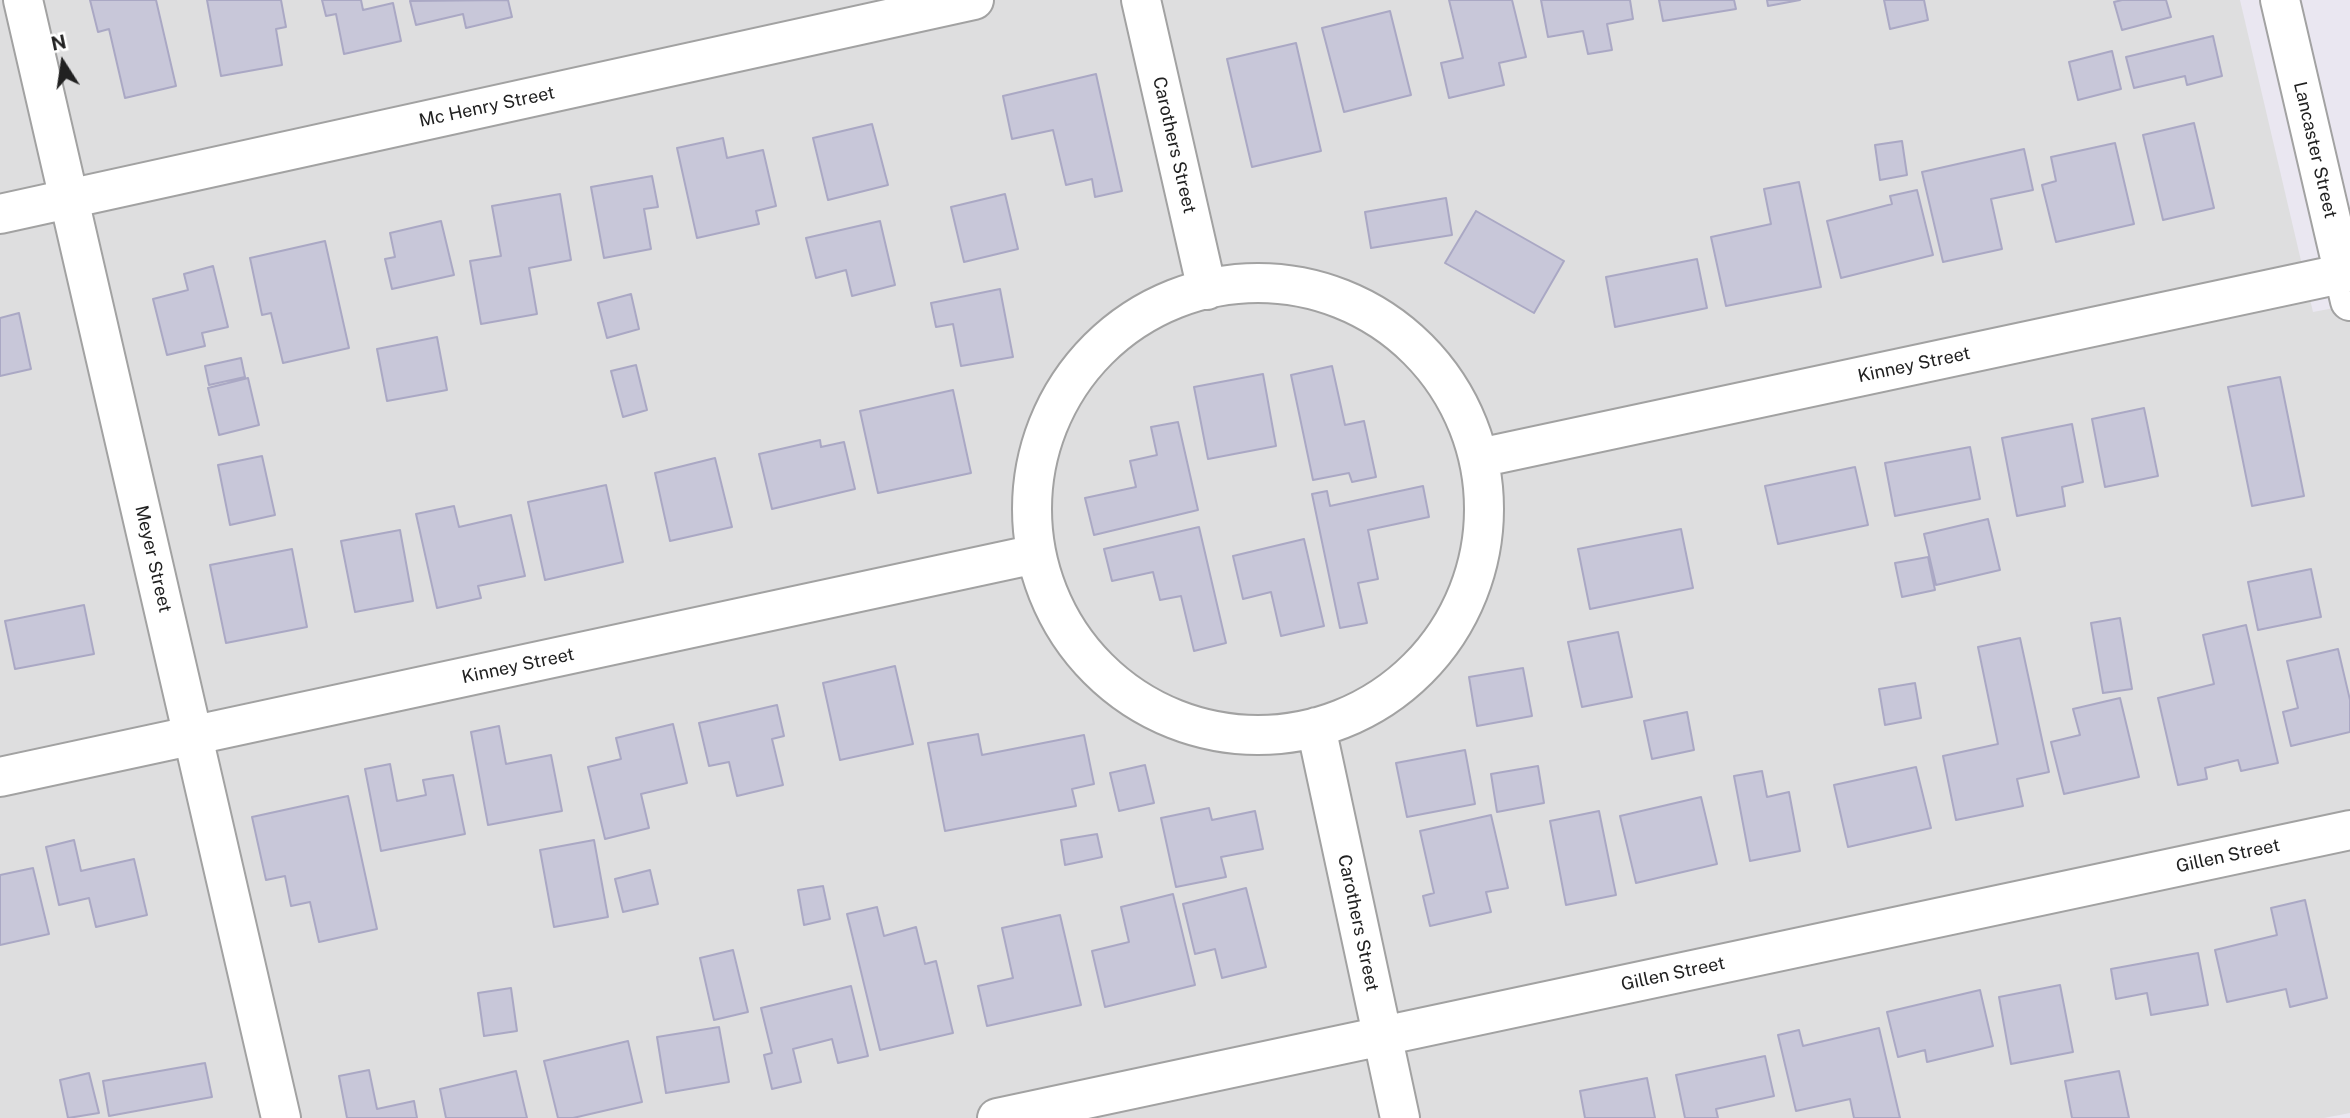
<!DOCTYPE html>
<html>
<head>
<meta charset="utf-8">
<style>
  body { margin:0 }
  #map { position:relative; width:2350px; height:1118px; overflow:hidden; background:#eae7f1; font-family:"Public Sans",sans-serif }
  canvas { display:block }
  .north { position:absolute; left:28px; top:28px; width:70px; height:70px; -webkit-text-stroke:5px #fff; paint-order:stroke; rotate:348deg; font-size:19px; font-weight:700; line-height:28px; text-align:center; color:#212121 }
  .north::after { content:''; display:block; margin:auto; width:24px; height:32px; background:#212121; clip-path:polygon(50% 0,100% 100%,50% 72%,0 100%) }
</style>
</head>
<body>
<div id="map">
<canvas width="2350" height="1118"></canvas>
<div class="north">N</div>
</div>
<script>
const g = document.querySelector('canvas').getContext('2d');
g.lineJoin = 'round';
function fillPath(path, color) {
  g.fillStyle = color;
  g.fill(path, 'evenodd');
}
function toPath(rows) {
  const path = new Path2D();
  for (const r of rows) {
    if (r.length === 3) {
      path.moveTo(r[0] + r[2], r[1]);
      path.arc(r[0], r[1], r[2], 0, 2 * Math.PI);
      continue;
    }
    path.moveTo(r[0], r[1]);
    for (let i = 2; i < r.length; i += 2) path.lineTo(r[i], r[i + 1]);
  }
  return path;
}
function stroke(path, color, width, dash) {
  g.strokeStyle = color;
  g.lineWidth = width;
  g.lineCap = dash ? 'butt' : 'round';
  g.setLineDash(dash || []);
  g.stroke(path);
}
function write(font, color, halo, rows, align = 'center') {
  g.font = font + ' "Public Sans",sans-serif';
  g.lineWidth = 6;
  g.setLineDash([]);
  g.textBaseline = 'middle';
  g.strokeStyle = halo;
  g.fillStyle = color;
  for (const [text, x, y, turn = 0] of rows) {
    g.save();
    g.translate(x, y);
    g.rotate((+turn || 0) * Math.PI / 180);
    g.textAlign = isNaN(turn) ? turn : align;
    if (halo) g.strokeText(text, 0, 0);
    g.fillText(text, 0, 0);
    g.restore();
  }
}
fillPath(toPath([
  [0,0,2240,0,2313,312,2350,305,2350,1113,2324,1118,0,1118]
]), '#dededf');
const building = toPath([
  [90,0,156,0,176,86,125,98,109,29,98,32,90,0],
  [207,0,281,0,286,27,276,29,282,65,221,76,207,0],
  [322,0,361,0,363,10,393,3,401,41,344,54,336,14,326,16,322,0],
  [508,0,512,17,466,28,463,14,416,25,410,1,508,0],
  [1449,0,1512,0,1526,57,1499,63,1504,85,1449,98,1441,63,1463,58,1449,0],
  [1541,0,1630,0,1633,19,1607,24,1612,50,1588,54,1583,31,1548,37,1541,0],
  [1659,0,1734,0,1736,9,1663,21,1659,0],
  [1767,0,1800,0,1768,6,1767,0],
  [1884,0,1924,0,1928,20,1890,29,1884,0],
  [2122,0,2166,0,2171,17,2122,30,2114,2,2122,0],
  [1390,11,1411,95,1344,112,1322,28,1390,11],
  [2213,36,2222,76,2187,85,2185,76,2134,88,2126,57,2213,36],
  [1296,43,1321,151,1252,167,1227,59,1296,43],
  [2112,51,2121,89,2078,100,2069,62,2112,51],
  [1096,74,1122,191,1095,197,1092,179,1066,185,1053,130,1012,139,1003,96,1096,74],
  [2194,123,2214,208,2163,220,2143,135,2194,123],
  [872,124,888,185,828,200,813,138,872,124],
  [723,138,727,158,763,150,776,206,756,211,759,224,697,238,677,148,723,138],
  [1902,141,1907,175,1880,180,1875,145,1902,141],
  [2115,143,2134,224,2056,242,2042,185,2056,181,2051,157,2115,143],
  [2024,149,2033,190,1991,199,2002,249,1943,262,1922,172,2024,149],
  [652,176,658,207,644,209,651,249,604,258,591,187,652,176],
  [1799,182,1821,287,1726,306,1711,237,1771,224,1764,189,1799,182],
  [1917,190,1933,255,1841,278,1827,221,1892,204,1890,196,1917,190],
  [560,194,571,260,529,268,537,314,481,324,470,261,501,256,492,206,560,194],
  [1005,194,1018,249,964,262,951,207,1005,194],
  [1446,198,1452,235,1371,248,1365,212,1446,198],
  [1476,211,1564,261,1534,313,1445,263,1476,211],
  [441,221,454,275,392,289,385,259,395,257,390,233,441,221],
  [880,221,895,285,852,296,846,270,816,278,806,238,880,221],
  [325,241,349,348,283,363,271,313,262,315,250,258,325,241],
  [1697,259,1707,308,1615,327,1606,277,1697,259],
  [213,266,228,327,202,333,205,346,167,355,153,299,188,290,184,274,213,266],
  [1000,289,1013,357,961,366,953,324,936,327,931,303,1000,289],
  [631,294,639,329,607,338,598,303,631,294],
  [19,313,31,369,0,376,0,318,19,313],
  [437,337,447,390,387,401,377,349,437,337],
  [241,358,245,377,209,385,205,366,241,358],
  [636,365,647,410,623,417,611,371,636,365],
  [1332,366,1345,425,1364,421,1376,477,1352,482,1349,473,1313,480,1291,375,1332,366],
  [1263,374,1276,446,1208,459,1194,387,1263,374],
  [2280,377,2304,496,2252,506,2228,387,2280,377],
  [248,378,259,425,219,435,208,388,248,378],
  [953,390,971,473,878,493,860,411,953,390],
  [2144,408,2158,476,2105,487,2092,419,2144,408],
  [1178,422,1198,510,1094,535,1085,498,1136,487,1130,461,1157,455,1151,427,1178,422],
  [2072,424,2083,482,2062,487,2065,506,2017,516,2002,438,2072,424],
  [820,440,821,447,844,442,855,489,772,509,759,454,820,440],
  [1970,447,1980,499,1895,516,1885,463,1970,447],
  [262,456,275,515,230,525,218,465,262,456],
  [715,458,732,527,670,541,655,473,715,458],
  [1855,467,1868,525,1778,544,1765,486,1855,467],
  [606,485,623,562,545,580,528,502,606,485],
  [1423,486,1429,517,1368,530,1378,579,1358,583,1367,623,1340,628,1312,494,1327,491,1330,506,1423,486],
  [454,506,459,527,511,515,525,576,478,586,481,598,437,608,416,514,454,506],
  [1988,519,2000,570,1936,585,1924,534,1988,519],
  [1199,527,1226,643,1194,651,1181,596,1160,600,1153,572,1112,581,1104,549,1199,527],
  [1681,529,1693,588,1590,609,1578,549,1681,529],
  [400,530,413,601,355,612,341,541,400,530],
  [1304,539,1324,626,1281,636,1271,592,1243,599,1233,556,1304,539],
  [292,549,307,627,226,643,210,565,292,549],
  [1928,557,1935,590,1902,597,1895,563,1928,557],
  [2311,569,2321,617,2258,630,2248,582,2311,569],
  [84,605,94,654,15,669,5,621,84,605],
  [2120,618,2132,689,2103,693,2091,623,2120,618],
  [2246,625,2278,763,2241,771,2238,760,2205,768,2207,779,2178,785,2158,698,2214,684,2203,635,2246,625],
  [1618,632,1632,697,1582,707,1568,642,1618,632],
  [2020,638,2049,772,2017,779,2023,806,1956,820,1943,756,1998,744,1978,647,2020,638],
  [2338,649,2350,700,2350,732,2291,746,2283,712,2298,708,2287,661,2338,649],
  [895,666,913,744,840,760,823,683,895,666],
  [1523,668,1532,716,1477,726,1469,677,1523,668],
  [1915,683,1921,718,1885,725,1879,689,1915,683],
  [2120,698,2139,777,2064,794,2051,742,2080,735,2073,709,2120,698],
  [777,705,784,736,772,739,783,785,737,796,729,762,709,766,699,723,777,705],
  [1687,712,1694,750,1652,759,1644,721,1687,712],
  [673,724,687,783,641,794,649,828,605,839,588,767,621,759,616,738,673,724],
  [499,726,506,764,551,755,562,811,488,825,471,732,499,726],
  [978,734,982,755,1084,735,1094,784,1072,789,1076,806,945,831,928,743,978,734],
  [1465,750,1475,804,1407,817,1396,763,1465,750],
  [390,764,397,801,426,795,423,780,453,775,465,834,381,851,365,769,390,764],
  [1145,765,1154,803,1119,811,1110,773,1145,765],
  [1538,766,1544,803,1497,812,1491,774,1538,766],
  [1916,767,1931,828,1848,847,1834,785,1916,767],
  [1762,771,1767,797,1789,792,1800,851,1750,861,1734,776,1762,771],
  [348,796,377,929,319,942,310,902,291,906,285,876,266,880,252,817,348,796],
  [1701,797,1717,864,1636,883,1620,816,1701,797],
  [1209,808,1212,820,1255,811,1263,849,1221,857,1226,877,1176,887,1161,818,1209,808],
  [1599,811,1616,895,1566,905,1550,821,1599,811],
  [1491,815,1508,888,1486,892,1491,912,1430,926,1423,896,1434,893,1420,831,1491,815],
  [1097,834,1102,857,1065,865,1061,840,1097,834],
  [74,840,81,871,134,859,147,915,96,927,89,898,59,905,46,847,74,840],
  [594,840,608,917,554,927,540,850,594,840],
  [33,868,49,934,0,945,0,875,33,868],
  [650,870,658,904,623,912,615,879,650,870],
  [823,886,830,919,804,925,798,890,823,886],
  [1246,888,1266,967,1222,978,1215,949,1195,954,1183,904,1246,888],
  [1173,894,1195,985,1105,1007,1092,951,1129,942,1121,907,1173,894],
  [2305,900,2327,998,2290,1007,2286,989,2227,1002,2215,950,2277,935,2271,908,2305,900],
  [877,907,884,936,916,927,925,964,936,961,953,1033,880,1050,847,914,877,907],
  [1060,915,1081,1005,987,1026,978,986,1013,978,1002,928,1060,915],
  [733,950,748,1012,714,1020,700,958,733,950],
  [2198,953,2208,1005,2151,1015,2147,993,2116,999,2111,969,2198,953],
  [2060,985,2073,1052,2011,1064,1999,997,2060,985],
  [851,986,868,1056,838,1063,832,1039,793,1049,801,1082,772,1089,764,1055,772,1053,761,1008,851,986],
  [511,988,517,1031,484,1036,478,993,511,988],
  [1980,990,1993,1046,1927,1062,1925,1050,1898,1057,1887,1012,1980,990],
  [719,1027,729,1082,666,1093,657,1037,719,1027],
  [1879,1028,1900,1118,1854,1118,1850,1099,1796,1111,1778,1035,1799,1030,1803,1046,1879,1028],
  [628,1041,642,1102,573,1118,558,1118,544,1061,628,1041],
  [1765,1056,1774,1096,1716,1109,1718,1118,1685,1118,1676,1075,1765,1056],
  [205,1063,212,1097,109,1116,103,1081,205,1063],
  [369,1070,377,1109,414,1101,417,1118,347,1118,339,1076,369,1070],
  [516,1071,527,1118,446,1118,440,1089,516,1071],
  [2119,1071,2129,1118,2072,1118,2065,1081,2119,1071],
  [89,1073,99,1113,68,1118,60,1080,89,1073],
  [1647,1078,1655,1118,1585,1118,1580,1091,1647,1078]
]);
fillPath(building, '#c8c7d9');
stroke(building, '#aaa8c4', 2);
const minor = toPath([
  [23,0,281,1118],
  [1141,0,1207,290],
  [2280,0,2350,301],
  [0,214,974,0],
  [1258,509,226],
  [1479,458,2350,272],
  [1316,727,1400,1118],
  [0,777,1036,554],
  [997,1118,2350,830]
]);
stroke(minor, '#a2a2a2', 42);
stroke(minor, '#fff', 38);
write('18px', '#212121', '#fff', [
  ["Mc Henry Street",487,107,-12],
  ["Carothers Street",1174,145,77],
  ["Lancaster Street",2315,150,77],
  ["Kinney Street",1914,365,-12],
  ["Meyer Street",153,559,77],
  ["Kinney Street",518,666,-12],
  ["Gillen Street",2228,856,-12],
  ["Carothers Street",1358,923,78],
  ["Gillen Street",1673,974,-12]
]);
</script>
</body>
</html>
